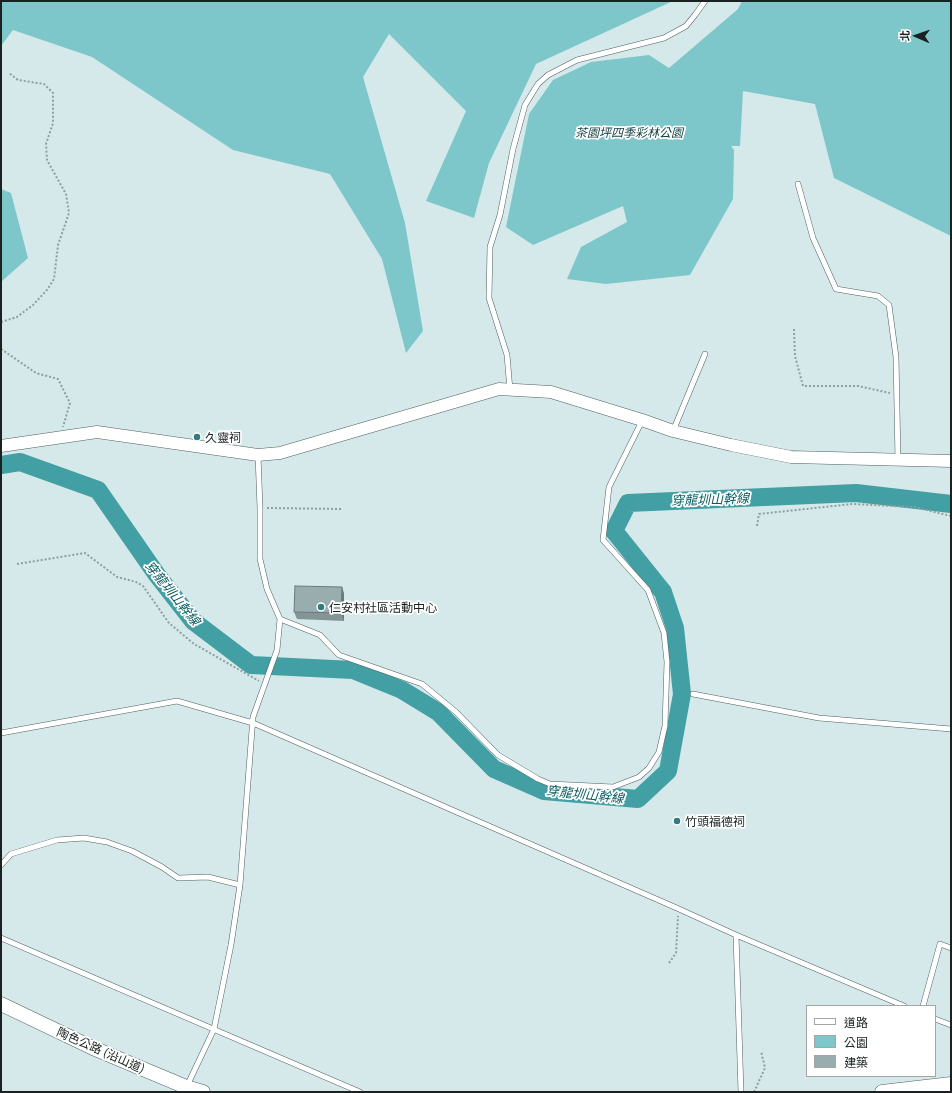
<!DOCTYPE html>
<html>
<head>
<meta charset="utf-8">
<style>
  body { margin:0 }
  #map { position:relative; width:952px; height:1093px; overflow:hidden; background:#d5e9ea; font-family:Georgia,"Noto Sans TC",serif }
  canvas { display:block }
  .frame { position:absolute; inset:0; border:2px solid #192121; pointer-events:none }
  .legend { position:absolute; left:806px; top:1005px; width:130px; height:72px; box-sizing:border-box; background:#fff; border:1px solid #a3a6a6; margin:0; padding:5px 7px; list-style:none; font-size:12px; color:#192121 }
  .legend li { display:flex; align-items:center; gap:8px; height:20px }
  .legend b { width:20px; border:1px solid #a3a6a6 }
  .north { position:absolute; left:896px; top:16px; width:40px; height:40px; -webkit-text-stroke:3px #fff; paint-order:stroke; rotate:272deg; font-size:11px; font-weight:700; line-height:16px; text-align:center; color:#192121 }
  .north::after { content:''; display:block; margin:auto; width:14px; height:18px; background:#192121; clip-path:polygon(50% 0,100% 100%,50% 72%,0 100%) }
</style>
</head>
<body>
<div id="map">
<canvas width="952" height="1093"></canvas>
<div class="frame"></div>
<ul class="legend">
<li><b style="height:5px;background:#fff"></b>道路</li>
<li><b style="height:11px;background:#7dc7cb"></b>公園</li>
<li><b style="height:11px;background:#9aadae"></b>建築</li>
</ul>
<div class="north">北</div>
</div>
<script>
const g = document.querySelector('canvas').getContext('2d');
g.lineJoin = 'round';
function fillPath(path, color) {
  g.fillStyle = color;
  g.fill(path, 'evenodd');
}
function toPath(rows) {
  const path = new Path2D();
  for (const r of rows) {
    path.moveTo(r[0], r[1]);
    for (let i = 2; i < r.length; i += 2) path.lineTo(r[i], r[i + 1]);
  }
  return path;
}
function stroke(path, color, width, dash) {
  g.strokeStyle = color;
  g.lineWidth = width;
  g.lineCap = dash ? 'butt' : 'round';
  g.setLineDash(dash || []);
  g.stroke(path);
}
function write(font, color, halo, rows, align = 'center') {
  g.font = font + ' Georgia,"Noto Sans TC",serif';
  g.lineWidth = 3.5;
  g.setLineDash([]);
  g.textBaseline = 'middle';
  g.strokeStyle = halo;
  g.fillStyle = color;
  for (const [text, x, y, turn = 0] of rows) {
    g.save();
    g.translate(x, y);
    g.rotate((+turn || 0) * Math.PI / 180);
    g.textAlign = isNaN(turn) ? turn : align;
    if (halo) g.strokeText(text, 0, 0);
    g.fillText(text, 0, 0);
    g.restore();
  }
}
fillPath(toPath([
  [1,1,673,1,536,64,489,163,474,218,426,201,466,111,389,34,363,77,405,223,423,331,406,353,382,259,330,174,233,150,92,57,13,30,1,46],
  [742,1,951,1,951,236,834,178,815,104,743,91,740,146,731,146,734,150,733,199,690,275,606,284,567,279,581,247,627,222,623,206,533,245,506,227,529,114,553,80,591,62,649,55,669,68,738,9],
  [1,189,11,193,28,258,1,282]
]), '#7dc7cb');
stroke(toPath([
  [1,465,20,462,98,490,157,575,193,621,251,665,353,670,402,690,438,712,494,769,544,791,638,799,668,771,682,694,675,628,663,592,614,531,628,503,856,493,951,504]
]), '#429fa3', 18);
const service = toPath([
  [798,184,813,238,836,289,878,296,889,305,896,357,898,460],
  [510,390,507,355,489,298,490,247,500,215,513,149,525,105,538,84,548,75,577,60,664,38,686,26,695,15,705,1],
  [673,431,705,354],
  [280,619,320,635,339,655,422,684,456,712,498,755,538,779,550,784,613,787,639,777,649,768,659,752,665,726,667,662,664,633,648,590,603,540,609,487,642,421],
  [693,694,819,718,951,729],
  [1,733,177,701,253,723,679,909,736,935,904,1006],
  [1,865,11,854,57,840,84,838,107,842,132,851,162,867,178,878,208,877,240,885],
  [736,935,741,1092],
  [1,938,360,1092],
  [923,1006,940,944,951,948],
  [935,1019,951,1025],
  [187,1086,214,1029,231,945,240,885,253,717,277,650,280,619,267,589,260,559,260,508,258,455]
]);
const tertiary = toPath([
  [1,446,97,432,258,455,280,453,499,389,551,392,642,420,673,431,731,445,791,457,951,461]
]);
const secondary = toPath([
  [1,1004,93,1048,186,1087,203,1092],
  [882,1092,951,1084]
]);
stroke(service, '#4e5f60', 6);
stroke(tertiary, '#4e5f60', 13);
stroke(secondary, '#4e5f60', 15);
stroke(toPath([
  [1,322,17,317,33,305,47,290,54,279,58,245,69,213,66,194,47,160,46,144,53,123,53,93,44,84,18,80,9,73],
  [794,329,795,356,803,386,858,386,890,393],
  [1,349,36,373,58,379,70,403,63,427],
  [267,508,342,509],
  [757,526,759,514,852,504,914,507,951,516],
  [17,564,85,553,117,577,136,582,143,586,169,623,194,644,259,681],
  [669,963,676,953,678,916],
  [754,1092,765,1068,761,1051]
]), '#8f9e9f', 2, [2, 2]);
stroke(service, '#fff', 5);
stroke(tertiary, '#fff', 12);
stroke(secondary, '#fff', 14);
fillPath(toPath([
  [342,587,344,594,344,621,297,619,294,612]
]), '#849596');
fillPath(toPath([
  [342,587,344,594,344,621,341,613]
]), '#6c797a');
const building = toPath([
  [295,586,342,587,341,613,294,612,295,586]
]);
fillPath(building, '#9aadae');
stroke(building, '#6c797a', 1);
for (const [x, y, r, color] of [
  [197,437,4,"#327b7f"],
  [321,607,4,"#327b7f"],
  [677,821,4,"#327b7f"]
]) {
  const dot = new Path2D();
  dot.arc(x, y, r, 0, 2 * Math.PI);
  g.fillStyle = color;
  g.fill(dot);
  stroke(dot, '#fff', 1.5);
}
write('italic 12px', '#164143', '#fff', [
  ["茶園坪四季彩林公園",629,132]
]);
write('12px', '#192121', '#fff', [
  ["久靈祠",205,437],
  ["仁安村社區活動中心",329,607],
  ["竹頭福德祠",685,821]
], 'left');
write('12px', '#192121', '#fff', [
  ["陶色公路 (沿山道)",101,1050,24]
]);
write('italic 13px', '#06595d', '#fff', [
  ["穿龍圳山幹線",710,499,-2],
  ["穿龍圳山幹線",173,593,51],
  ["穿龍圳山幹線",585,794,6]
]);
</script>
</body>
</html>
